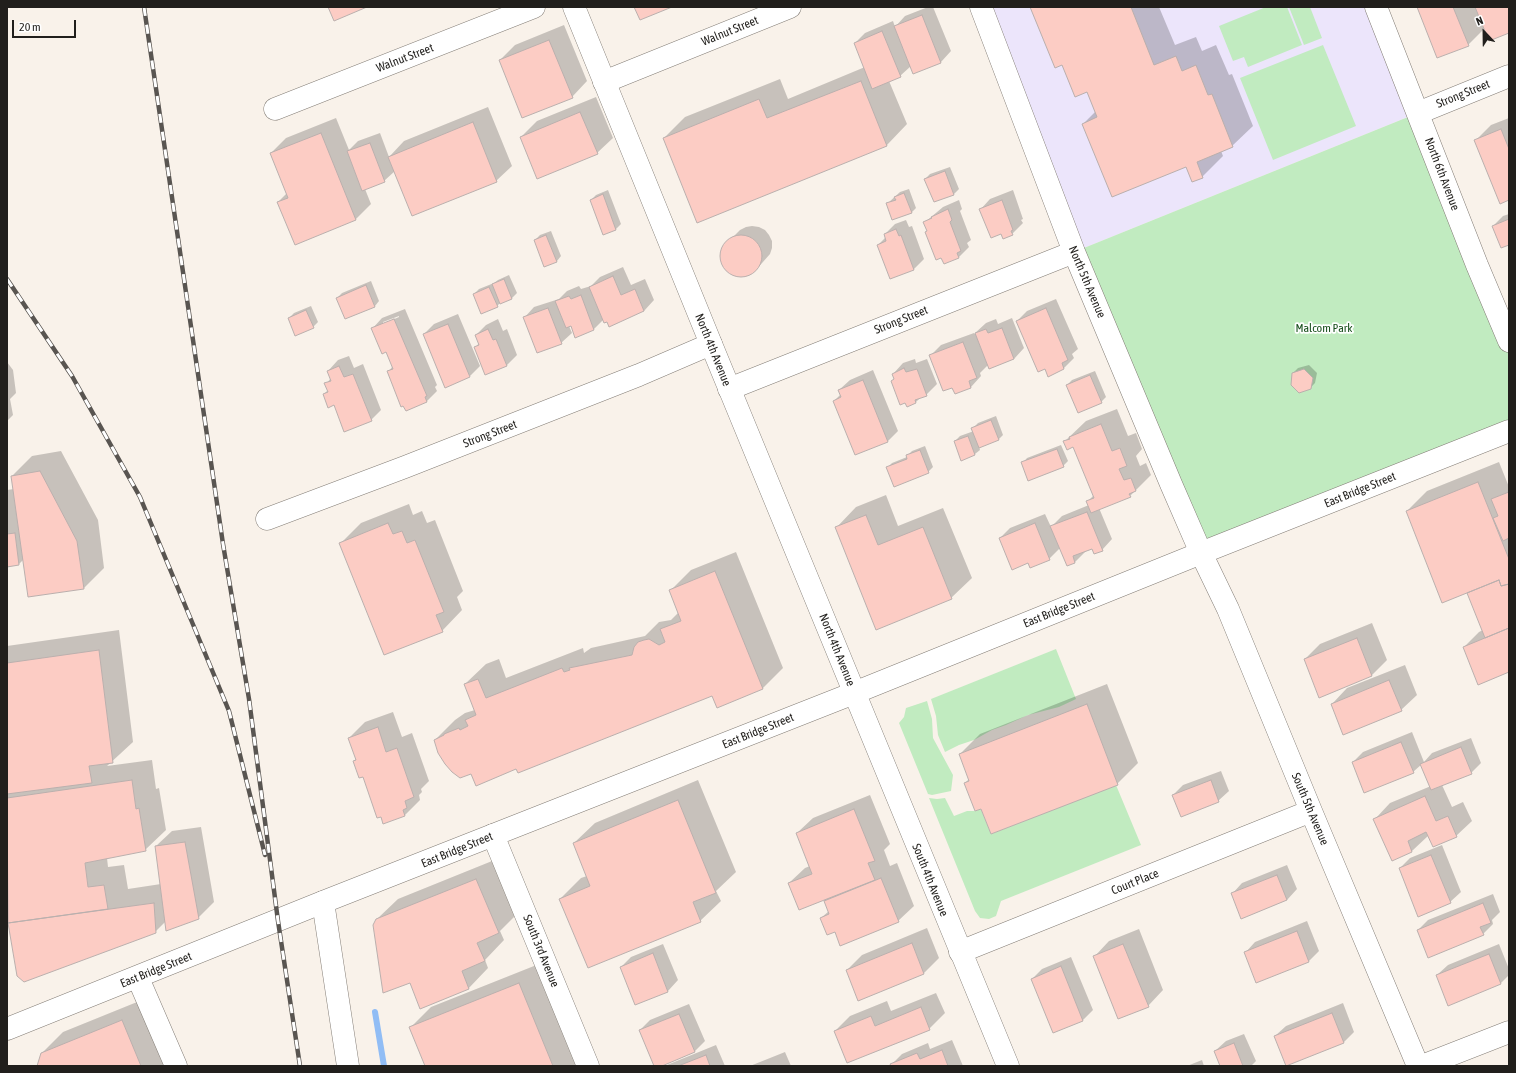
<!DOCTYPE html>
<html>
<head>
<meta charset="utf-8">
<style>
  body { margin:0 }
  #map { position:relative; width:1516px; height:1073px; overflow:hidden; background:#f9f2ea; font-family:"Asap Condensed",sans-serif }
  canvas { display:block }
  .frame { position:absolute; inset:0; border:8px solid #211f1c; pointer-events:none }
  .north { position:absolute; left:1464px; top:12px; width:40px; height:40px; -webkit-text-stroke:3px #fff; paint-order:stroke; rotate:338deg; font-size:11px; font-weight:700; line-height:16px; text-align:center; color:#211f1c }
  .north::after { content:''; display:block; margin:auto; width:14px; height:18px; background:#211f1c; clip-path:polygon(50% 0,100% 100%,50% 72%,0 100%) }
  .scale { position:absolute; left:12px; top:20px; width:64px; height:18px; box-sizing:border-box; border:2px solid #211f1c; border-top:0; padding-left:5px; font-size:12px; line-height:14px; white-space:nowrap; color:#211f1c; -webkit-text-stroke:3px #fff; paint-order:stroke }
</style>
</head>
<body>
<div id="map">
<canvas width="1516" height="1073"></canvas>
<div class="frame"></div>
<div class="north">N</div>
<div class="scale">20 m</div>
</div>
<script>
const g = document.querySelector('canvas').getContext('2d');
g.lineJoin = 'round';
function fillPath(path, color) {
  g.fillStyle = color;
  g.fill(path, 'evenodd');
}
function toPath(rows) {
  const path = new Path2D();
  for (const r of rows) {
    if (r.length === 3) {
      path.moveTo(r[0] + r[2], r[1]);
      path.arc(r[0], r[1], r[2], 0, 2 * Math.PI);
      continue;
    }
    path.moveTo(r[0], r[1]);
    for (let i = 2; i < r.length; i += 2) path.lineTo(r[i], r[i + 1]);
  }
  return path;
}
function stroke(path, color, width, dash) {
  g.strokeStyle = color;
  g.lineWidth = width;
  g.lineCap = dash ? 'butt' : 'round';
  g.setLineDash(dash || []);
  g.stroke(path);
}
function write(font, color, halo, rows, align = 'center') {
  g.font = font + ' "Asap Condensed",sans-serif';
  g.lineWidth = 3.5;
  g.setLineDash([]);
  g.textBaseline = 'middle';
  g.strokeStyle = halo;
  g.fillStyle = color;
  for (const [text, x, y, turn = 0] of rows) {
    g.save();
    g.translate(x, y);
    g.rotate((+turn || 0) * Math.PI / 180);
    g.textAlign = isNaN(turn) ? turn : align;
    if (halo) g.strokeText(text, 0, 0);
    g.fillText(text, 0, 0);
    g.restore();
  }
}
fillPath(toPath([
  [981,7,1376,7,1418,113,1074,252]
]), '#ece5fb');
fillPath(toPath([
  [1266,7,1287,7,1302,45,1248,67,1244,57,1233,61,1219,26],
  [1289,7,1310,7,1322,38,1304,45],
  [1323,45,1356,126,1273,160,1240,78],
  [1418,113,1509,341,1509,431,1201,553,1074,252],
  [1056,649,1076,699,1074,700,1059,707,1028,715,1006,725,992,730,974,740,959,745,945,752,938,735,936,716,931,699],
  [927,701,932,719,933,738,953,775,951,791,932,795,928,794,899,723,904,717,906,708],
  [1116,785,1141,845,1001,901,996,916,989,919,980,918,975,911,929,798,937,799,945,798,954,816,967,811,975,811,981,809,991,834]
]), '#c1ebc0');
fillPath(toPath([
  [928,7,933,7,951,51,941,62,914,73,911,66,900,76,889,81,907,124,887,145,698,221,664,138,685,117,780,79,788,99,865,67,855,43,865,33,893,21,895,27,905,16],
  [1031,7,1159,7,1175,45,1196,37,1202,51,1216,45,1229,75,1232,74,1253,126,1232,146,1221,151,1223,156,1202,177,1186,166,1083,124,1096,111,1088,91,1063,64],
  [1418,7,1509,7,1509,32,1485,28,1468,45],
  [564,25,587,81,572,97,500,60,515,45],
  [596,97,613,138,597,153,521,137,537,121],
  [488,107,512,166,496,181,395,171,384,181,365,189,371,204,355,220,278,202,287,193,271,153,286,138,336,118,349,150,358,141,380,133,389,157,404,141],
  [1509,118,1509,199,1476,140,1491,125],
  [950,167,959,189,954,194,925,179,930,174],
  [909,189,916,208,911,213,888,203,900,192],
  [608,190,621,224,616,229,603,234,591,200,596,195],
  [1013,190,1023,219,1021,220,1023,223,1012,234,1001,233,980,210,990,199],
  [959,200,962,209,960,211,971,240,967,243,969,247,959,257,944,262,926,232,928,230,924,223,943,207],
  [1509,214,1509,244,1493,226,1503,216],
  [906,220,909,227,912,226,924,259,914,269,891,278,878,245,886,237,885,234,895,224],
  [752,226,759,227,765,230,769,235,772,241,772,248,770,254,755,271,750,274,743,276,737,276,726,270,721,258,722,251,725,245,740,230,746,227],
  [551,231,561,256,557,261,545,265,535,240,540,235],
  [623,267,631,285,645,279,654,300,644,311,609,325,607,320,604,319,594,329,576,336,571,325,569,326,572,333,561,343,524,318,534,307,559,299,567,291,579,286,581,289,591,286,600,277],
  [509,275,517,293,512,298,500,303,497,306,474,294,479,289,494,283,498,280],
  [371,281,379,301,375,306,346,318,337,298,342,293],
  [1056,299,1078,349,1072,354,1074,358,1064,368,1017,321,1027,311],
  [311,306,318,322,313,327,289,318,294,313],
  [405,309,437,385,435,387,437,391,426,402,388,372,393,366,386,351,372,329,382,318],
  [399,316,399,317,383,324,383,322],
  [458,314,480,366,470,376,424,334,434,324],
  [1012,318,1024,348,1014,359,989,368,988,365,980,373,981,376,971,387,955,393,930,356,941,345,974,333,974,334,986,323,996,319,998,324],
  [498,319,503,331,507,329,517,355,507,365,486,374,475,348,479,343,476,335,486,325],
  [349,356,354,368,363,364,381,410,371,420,324,394,328,390,326,384,331,378,328,371,338,360],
  [915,359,916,363,927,359,937,384,926,395,921,397,915,403,892,381,895,378,893,374,903,363],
  [7,362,13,370,16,393,10,399,13,415,7,421],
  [1309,365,1317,373,1315,383,1310,388,1293,373,1298,368],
  [873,370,898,431,888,441,834,401,841,394,839,390,850,380],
  [1095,371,1106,397,1101,402,1067,385,1072,380],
  [1117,409,1128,436,1136,433,1142,449,1136,456,1140,466,1146,463,1151,475,1130,496,1099,508,1112,539,1102,550,1092,547,1085,552,1075,562,1067,565,1060,548,1049,559,1029,562,1000,538,1010,528,1045,514,1051,527,1062,516,1089,505,1087,502,1094,495,1074,446,1064,442,1086,421],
  [996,416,1003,435,999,439,979,447,980,450,975,454,955,441,960,436,974,431,973,428,978,423],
  [1061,445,1068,461,1063,466,1023,463,1027,458],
  [925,446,933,467,928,472,887,468,892,463,907,457,907,456,912,451],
  [61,451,98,520,104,568,84,588,29,596,24,559,19,564,7,566,7,490,14,489,12,476,32,456],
  [1499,462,1509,487,1509,671,1464,647,1479,632,1483,630,1468,591,1407,511,1427,491],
  [886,495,898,526,943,508,972,578,951,598,836,528,856,507],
  [409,504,413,515,422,511,427,523,435,520,463,591,457,597,462,610,442,631,341,543,361,523],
  [736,552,783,668,763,688,718,706,712,695,517,768,472,772,435,740,455,720,465,713,475,710,465,684,486,664,499,659,506,678,583,648,584,653,591,648,645,636,659,622,671,620,679,612,671,590,691,570],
  [1372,623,1387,660,1372,675,1320,696,1305,659,1320,644],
  [119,630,133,742,107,766,152,760,156,789,159,788,166,830,145,850,107,858,108,867,124,865,128,889,161,884,156,846,172,831,201,827,214,902,198,918,166,921,155,932,18,975,7,907,7,646],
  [1405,665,1417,695,1401,710,1332,704,1347,688],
  [1107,684,1138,763,1117,784,982,808,965,783,969,779,960,754,980,734],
  [393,712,402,737,412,733,429,781,421,789,422,792,419,795,420,800,405,815,384,823,363,775,354,761,356,759,349,738,365,722],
  [1412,732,1424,762,1432,753,1471,738,1481,763,1471,773,1442,785,1452,807,1463,802,1472,821,1456,836,1429,835,1412,851,1392,860,1375,819,1390,803,1431,786,1422,764,1413,772,1353,762,1363,752],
  [1221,771,1229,791,1218,801,1173,795,1183,785],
  [698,780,736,872,716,891,721,901,700,921,560,899,581,878,587,876,574,843,595,823],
  [870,795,890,844,884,850,890,866,897,863,914,906,898,921,835,931,821,918,829,911,824,900,789,883,805,868,810,866,797,833,813,818],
  [1442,845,1461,892,1450,902,1400,868,1410,858],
  [497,859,519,912,500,931,504,940,485,960,488,968,468,989,411,981,377,919,398,899],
  [1287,865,1297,889,1287,900,1242,918,1232,894,1242,883],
  [1493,894,1500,912,1492,920,1493,924,1483,934,1418,930,1428,920],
  [1307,921,1319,951,1309,961,1257,982,1245,953,1255,942],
  [927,928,939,958,924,973,859,1000,847,970,862,955],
  [1139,929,1163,990,1148,1006,1094,957,1109,941],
  [663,944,678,980,668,991,636,1004,621,967,631,957],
  [1499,944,1509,969,1509,975,1501,983,1437,975,1448,965],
  [1071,957,1093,1010,1083,1020,1032,979,1042,969],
  [539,964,581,1066,426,1066,410,1028,431,1007],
  [936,993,945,1013,929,1029,835,1031,850,1016,887,1001,891,1011],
  [142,1000,169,1066,38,1066,42,1053,63,1032],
  [1343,1003,1354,1032,1344,1042,1287,1065,1275,1036,1286,1026],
  [689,1004,705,1041,694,1052,659,1066,655,1066,640,1030,650,1020],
  [1244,1034,1256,1061,1251,1066,1221,1066,1215,1051,1226,1041],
  [952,1040,963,1066,892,1066,892,1064,902,1054,928,1043,930,1049],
  [716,1045,725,1066,666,1066,667,1065],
  [785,1052,791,1066,750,1066],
  [1202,1060,1204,1066,1187,1066]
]), '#0003');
stroke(toPath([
  [375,1012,384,1066]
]), '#91bdf5', 6);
const building = toPath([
  [328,7,367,7,334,21,328,7],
  [634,7,672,7,640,20,634,7],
  [1030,7,1131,7,1154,65,1176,56,1182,71,1196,65,1208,95,1212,94,1233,147,1197,162,1203,178,1192,182,1186,167,1112,197,1082,124,1097,117,1087,92,1075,97,1062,65,1055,68,1030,7],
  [1417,7,1453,7,1469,46,1437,58,1417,7],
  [1475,7,1509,7,1509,33,1489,41,1475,7],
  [922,15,941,63,913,74,894,26,922,15],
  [882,31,901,77,872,89,854,43,882,31],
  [549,40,573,98,522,118,499,60,549,40],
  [861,81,887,146,697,223,663,138,759,99,767,118,861,81],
  [580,112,598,154,537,179,520,137,580,112],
  [473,122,497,182,412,216,388,157,473,122],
  [1501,129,1509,149,1509,200,1500,204,1474,140,1501,129],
  [321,133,356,220,295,245,277,202,288,198,270,153,321,133],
  [370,143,385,182,362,191,347,151,370,143],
  [945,171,954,195,934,202,924,179,945,171],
  [904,193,912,213,892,220,886,203,896,200,894,197,904,193],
  [603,194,616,230,603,235,590,200,603,194],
  [1002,200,1013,230,1011,231,1013,235,1003,239,1001,234,991,238,979,209,1002,200],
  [948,209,952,220,950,222,961,251,957,253,959,258,944,264,941,258,936,260,925,232,927,231,923,222,932,218,931,217,948,209],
  [1509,219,1509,245,1501,248,1492,226,1509,219],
  [896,229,899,236,901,235,914,270,890,279,877,245,886,241,884,234,896,229],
  [546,235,557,262,544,267,534,240,546,235],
  [741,256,21],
  [613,276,621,295,635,289,644,311,609,327,607,322,604,323,589,287,613,276],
  [504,279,512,299,500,304,492,284,504,279],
  [366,285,375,307,345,319,336,298,366,285],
  [489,287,498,307,481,314,473,294,489,287],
  [581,295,594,330,575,338,571,326,566,328,555,301,569,296,571,299,581,295],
  [548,308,562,344,537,353,523,317,548,308],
  [1046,308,1068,360,1062,363,1064,369,1048,377,1045,369,1038,372,1016,321,1046,308],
  [306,310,314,328,295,336,288,318,306,310],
  [394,319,427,396,425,397,427,402,406,411,403,406,401,407,387,371,393,369,386,352,382,354,371,328,394,319],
  [448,324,470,377,445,388,423,334,448,324],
  [1002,328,1014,359,989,369,975,333,986,329,988,333,1002,328],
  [488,329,493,340,496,339,507,366,485,375,474,347,479,345,475,335,488,329],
  [963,342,977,378,969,381,971,388,955,394,952,388,943,391,929,355,963,342],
  [339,366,344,377,353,374,372,421,344,432,334,405,328,408,323,394,328,392,324,383,331,381,327,371,339,366],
  [904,368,906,372,917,369,927,396,915,400,916,403,907,407,905,403,900,405,891,381,894,379,892,374,904,368],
  [1304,369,1313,378,1311,389,1299,393,1291,385,1292,373,1304,369],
  [1090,375,1102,403,1078,413,1066,385,1090,375],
  [863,380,888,442,855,455,833,401,841,397,838,390,863,380],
  [991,420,999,440,979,448,971,428,991,420],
  [1101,424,1112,451,1120,448,1127,466,1119,469,1124,480,1131,478,1136,491,1129,494,1131,497,1091,513,1086,501,1094,498,1073,447,1067,450,1063,441,1070,439,1069,437,1101,424],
  [968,436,975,455,961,461,954,441,968,436],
  [1057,449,1064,467,1028,481,1021,462,1057,449],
  [920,450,929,473,894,487,886,467,907,459,906,455,920,450],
  [40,471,77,541,84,589,28,597,11,476,40,471],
  [1478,482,1509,559,1509,584,1501,586,1499,580,1442,603,1406,511,1478,482],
  [1509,492,1509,538,1503,541,1493,518,1498,516,1491,499,1509,492],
  [1087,512,1103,551,1094,554,1092,549,1073,556,1075,563,1067,566,1050,526,1087,512],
  [866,515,878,545,923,527,952,599,876,630,835,527,866,515],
  [388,523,393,534,402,531,407,543,415,540,444,612,436,615,443,632,384,655,339,543,388,523],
  [1035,523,1050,560,1030,568,1028,563,1012,570,999,538,1035,523],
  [15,533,19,565,7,567,7,534,15,533],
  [715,571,763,689,717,708,712,696,518,773,516,769,476,786,471,774,460,778,452,772,445,764,438,753,434,740,444,735,444,734,459,728,460,730,468,726,465,720,476,715,464,684,478,679,486,698,562,668,564,672,570,670,569,668,632,655,634,647,638,642,644,640,649,639,659,645,665,642,660,629,681,621,669,590,715,571],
  [1499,580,1501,586,1509,584,1509,628,1485,638,1467,593,1499,580],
  [1509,628,1509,672,1478,685,1463,647,1509,628],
  [1357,638,1372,676,1319,698,1304,659,1357,638],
  [99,650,113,763,89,766,92,783,7,794,7,663,99,650],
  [1389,680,1402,711,1343,735,1331,704,1389,680],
  [1087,704,1118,785,991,834,981,809,975,811,964,783,969,781,959,754,1087,704],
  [378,727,386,752,397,748,414,797,405,801,407,808,403,810,405,816,383,824,381,817,377,818,363,777,359,778,353,761,356,760,348,738,378,727],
  [1401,742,1414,773,1364,793,1352,762,1401,742],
  [1461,747,1472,774,1431,790,1420,764,1461,747],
  [132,780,136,809,139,808,146,851,85,863,88,887,104,885,108,909,8,923,7,798,132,780],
  [1211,780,1219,802,1181,817,1172,795,1211,780],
  [1425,796,1436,821,1448,816,1457,837,1433,847,1426,832,1408,841,1412,852,1392,861,1373,819,1425,796],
  [678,800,716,893,693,902,701,922,588,968,559,899,590,886,573,843,678,800],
  [854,809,875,861,868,863,875,880,799,910,788,883,812,874,796,833,854,809],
  [185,842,199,919,166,931,155,846,185,842],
  [1431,855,1451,903,1418,917,1399,868,1431,855],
  [1277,875,1287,900,1241,919,1231,893,1277,875],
  [881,878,899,922,840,946,835,932,827,935,820,918,829,914,824,901,881,878],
  [476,879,499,933,477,943,485,961,462,971,469,989,420,1009,410,983,383,993,373,925,376,919,476,879],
  [154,903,156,933,24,982,17,976,8,923,154,903],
  [1483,903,1491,923,1480,927,1484,935,1428,958,1417,930,1483,903],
  [1297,931,1309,962,1256,983,1244,952,1297,931],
  [912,943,924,974,858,1001,846,970,912,943],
  [1123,944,1149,1007,1118,1019,1093,956,1123,944],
  [653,953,668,992,635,1005,620,967,653,953],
  [1489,954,1501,984,1448,1006,1436,975,1489,954],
  [1061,966,1083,1021,1053,1033,1031,979,1061,966],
  [519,983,553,1066,425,1066,409,1027,519,983],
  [921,1007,930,1030,847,1063,834,1031,871,1016,875,1026,921,1007],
  [1332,1013,1344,1043,1286,1066,1274,1036,1332,1013],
  [679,1014,695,1052,662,1066,654,1066,639,1030,679,1014],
  [122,1020,141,1066,37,1066,41,1053,122,1020],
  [1234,1043,1243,1066,1220,1066,1214,1051,1234,1043],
  [942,1050,948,1066,891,1066,890,1064,917,1053,920,1059,942,1050],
  [706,1055,710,1066,678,1066,706,1055]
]);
fillPath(building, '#fcccc4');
stroke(building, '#baafad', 1);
const street = toPath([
  [981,7,1074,252,1171,484,1201,553,1228,609,1311,811,1418,1066],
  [1376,7,1477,265,1509,341],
  [604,82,790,7],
  [275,109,534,7],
  [1418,113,1509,76],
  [729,389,1074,252],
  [267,519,405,467,639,375,711,344],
  [493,835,588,1066],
  [323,902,348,1066],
  [960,952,1311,811],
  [138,978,176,1066]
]);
const secondary = toPath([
  [574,7,711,344,1008,1066],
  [7,1029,323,902,854,693,1201,553,1509,431],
  [1422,1066,1509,1032]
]);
stroke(street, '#837d76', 23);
stroke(secondary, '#837d76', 23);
stroke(street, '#fff', 22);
stroke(secondary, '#fff', 22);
const rail = toPath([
  [144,7,223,544,249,699,278,921,300,1066],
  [7,279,72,376,140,497,229,711,265,855]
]);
stroke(rail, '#595551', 4.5);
stroke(rail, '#fff', 3, [9]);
write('12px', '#211f1c', '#fff', [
  ["Walnut Street",730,31,-22],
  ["Walnut Street",405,58,-21],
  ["Strong Street",1463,94,-22],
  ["North 6th Avenue",1442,174,69],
  ["North 5th Avenue",1087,282,67],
  ["Strong Street",901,320,-22],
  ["North 4th Avenue",713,350,68],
  ["Strong Street",490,434,-21],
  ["East Bridge Street",1360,490,-22],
  ["East Bridge Street",1059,610,-22],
  ["North 4th Avenue",837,650,68],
  ["East Bridge Street",758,731,-22],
  ["South 5th Avenue",1310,809,67],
  ["East Bridge Street",457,850,-22],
  ["South 4th Avenue",930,880,68],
  ["Court Place",1135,882,-22],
  ["South 3rd Avenue",541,951,68],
  ["East Bridge Street",156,970,-22]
]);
write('12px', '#174e1b', '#fff', [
  ["Malcom Park",1324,328]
]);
</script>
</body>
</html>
